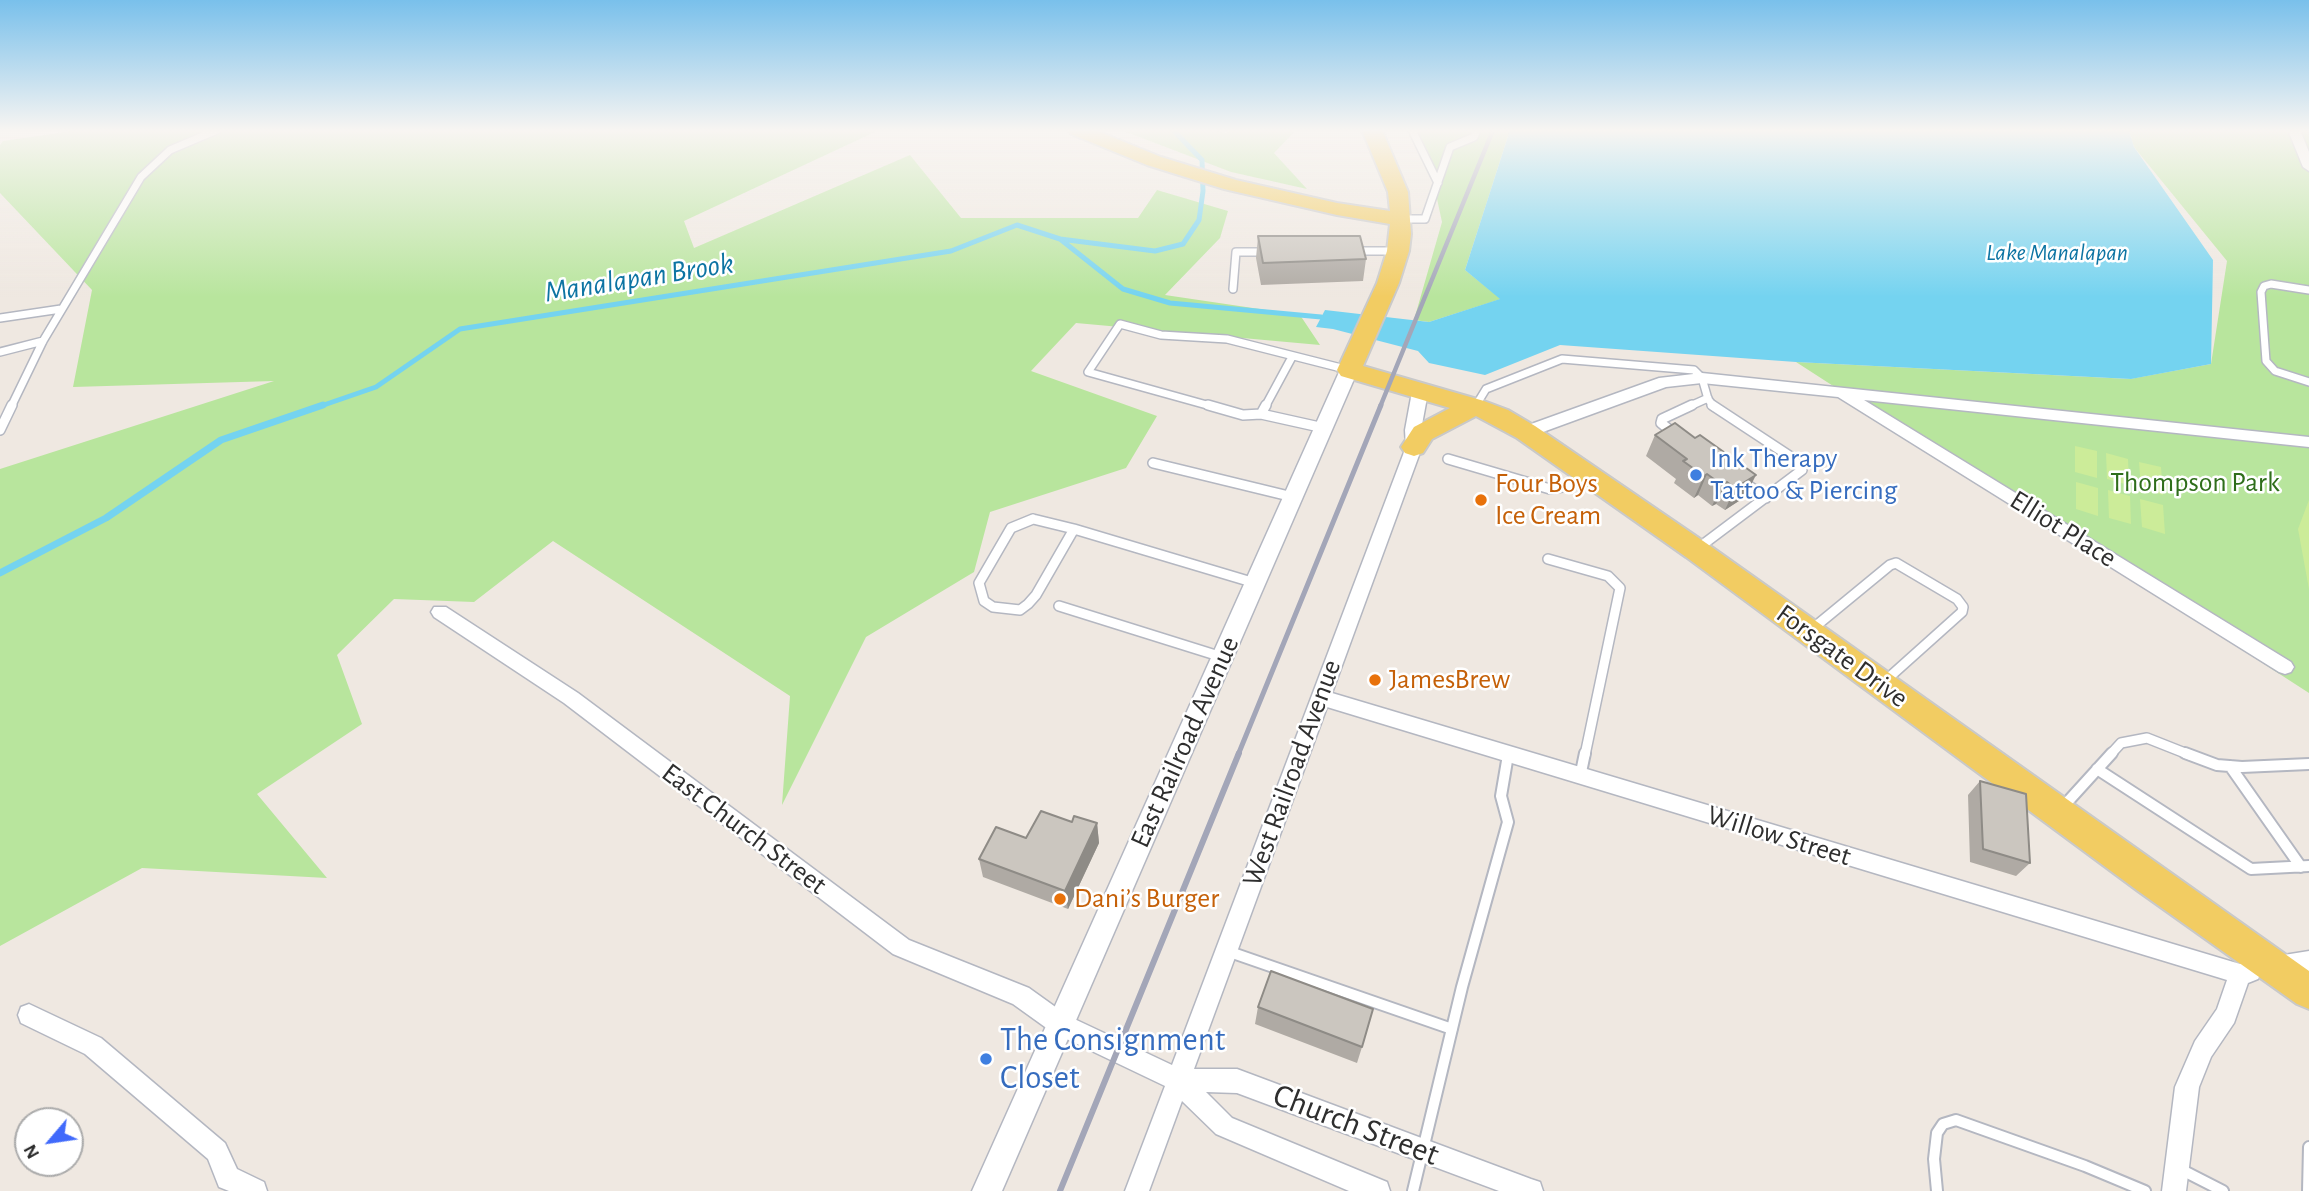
<!DOCTYPE html>
<html>
<head>
<meta charset="utf-8">
<style>
  body { margin:0 }
  #map { position:relative; width:2309px; height:1191px; overflow:hidden; background:#efe8e1; font-family:"Alegreya Sans",sans-serif }
  canvas { display:block }
  .north { position:absolute; left:14px; top:1107px; width:70px; height:70px; box-sizing:border-box; background:#fff; border:2px solid #ababab; border-radius:50%; rotate:241deg; font-size:19px; font-weight:700; line-height:28px; text-align:center; color:#2e2e2e }
  .north::after { content:''; display:block; margin:auto; width:24px; height:32px; background:#416afb; clip-path:polygon(50% 0,100% 100%,50% 72%,0 100%) }
</style>
</head>
<body>
<div id="map">
<canvas width="2309" height="1191"></canvas>
<div class="north">N</div>
</div>
<script>
const g = document.querySelector('canvas').getContext('2d');
g.lineJoin = 'round';
function fillPath(path, color) {
  g.fillStyle = color;
  g.fill(path, 'evenodd');
}
function toPath(rows) {
  const path = new Path2D();
  for (const r of rows) {
    path.moveTo(r[0], r[1]);
    for (let i = 2; i < r.length; i += 2) path.lineTo(r[i], r[i + 1]);
  }
  return path;
}
function stroke(path, color, width, dash) {
  g.strokeStyle = color;
  g.lineWidth = width;
  g.lineCap = dash ? 'butt' : 'round';
  g.setLineDash(dash || []);
  g.stroke(path);
}
function write(font, color, halo, rows, align = 'center') {
  g.font = font + ' "Alegreya Sans",sans-serif';
  g.lineWidth = 5;
  g.setLineDash([]);
  g.textBaseline = 'middle';
  g.strokeStyle = halo;
  g.fillStyle = color;
  for (const [text, x, y, turn = 0] of rows) {
    g.save();
    g.translate(x, y);
    g.rotate((+turn || 0) * Math.PI / 180);
    g.textAlign = isNaN(turn) ? turn : align;
    if (halo) g.strokeText(text, 0, 0);
    g.fillText(text, 0, 0);
    g.restore();
  }
}
fillPath(toPath([
  [78,130,871,130,875,132,684,221,694,248,910,155,961,218,1138,218,1157,190,1228,211,1220,238,1165,295,1300,315,1320,345,1076,323,1031,371,1157,416,1126,468,990,512,974,572,866,637,782,805,790,696,553,541,474,602,394,599,337,655,362,724,257,794,327,878,142,868,0,946,0,469,274,381,73,387,92,290,0,193,0,145,3,141],
  [1121,130,1212,130,1226,133,1231,130,1296,130,1274,153,1307,189,1231,172],
  [1411,130,1510,130,1465,270,1501,299,1429,322,1414,320,1442,222,1431,171],
  [2129,130,2309,130,2309,693,1796,362,2130,379,2211,364,2227,261,2134,147]
]), '#b8e59d');
fillPath(toPath([
  [2075,446,2097,451,2097,478,2075,472],
  [2106,453,2128,459,2129,485,2107,479],
  [2139,462,2161,467,2163,495,2141,488],
  [2076,482,2098,488,2098,516,2076,509],
  [2108,490,2130,496,2131,524,2109,518],
  [2140,499,2163,505,2165,534,2142,527],
  [2309,500,2309,589,2298,529]
]), '#ccec99');
fillPath(toPath([
  [1510,130,2129,130,2134,147,2213,260,2211,364,2131,379,1796,362,1560,345,1485,375,1429,363,1418,351,1333,329,1316,327,1325,310,1429,322,1500,299,1465,270]
]), '#74d3f0');
stroke(toPath([
  [1060,239,1155,251,1183,244,1199,220,1203,191,1202,160,1173,130],
  [318,407,376,387,460,329,951,251,1017,225,1060,239,1123,289,1170,303,1321,317]
]), '#74d3f0', 5);
stroke(toPath([
  [0,573,106,518,221,440,323,405]
]), '#74d3f0', 7);
const serviceFar2 = toPath([
  [1412,130,1438,183],
  [1401,219,1425,219,1450,147,1474,137,1477,130],
  [1355,251,1397,251],
  [1233,289,1236,252,1267,252],
  [2309,290,2271,284,2264,286,2261,292,2266,361,2275,371,2309,382],
  [0,318,61,309],
  [0,352,43,341],
  [11,407,43,341,141,177,170,150,217,130],
  [1214,407,1088,372,1120,324,1161,335,1227,339,1349,370],
  [1265,407,1292,357],
  [1475,407,1486,389,1562,359,1694,370,1702,378,1708,399,1714,407],
  [1688,407,1708,398]
]);
const serviceFar1 = toPath([
  [1208,405,1243,415,1261,414],
  [1266,405,1261,414,1324,428],
  [0,430,12,405],
  [1676,435,1661,423,1662,419,1692,405],
  [1448,459,1550,489,1568,486,1585,474],
  [1153,463,1293,497],
  [1742,481,1766,498],
  [1033,519,1074,529,1036,595,1028,604,1020,610,993,607,984,601,979,583,1011,528,1033,519],
  [1074,529,1255,583],
  [1697,549,1802,470,1791,457,1712,405],
  [1548,559,1608,576,1620,588,1585,755],
  [1059,606,1222,657],
  [1811,630,1890,565,1896,563,1957,599,1963,607,1962,612,1885,681],
  [2110,755,2121,743,2147,738,2190,755]
]);
const service = toPath([
  [2185,753,2217,765,2242,767,2309,764],
  [2230,766,2301,867],
  [2097,769,2251,869,2309,866],
  [1580,777,1585,753],
  [2062,808,2112,753],
  [1227,951,1452,1029],
  [2178,1168,2223,1191],
  [1413,1191,1462,987,1508,822,1501,796,1508,755],
  [1937,1191,1934,1159,1937,1133,1943,1124,1956,1120,2085,1166,2145,1191],
  [2308,1191,2309,1147]
]);
const minor = toPath([
  [2288,130,2300,130,2309,152,2309,171,2303,167,2288,130],
  [1702,373,2309,437,2309,447,1864,400,2291,662,2294,667,2291,672,2285,674,2279,672,1838,397,1702,383,1666,387,1532,436,1526,437,1518,432,1520,428,1659,378,1702,373],
  [1420,387,1428,392,1421,430,1422,447,1332,693,2240,964,2250,962,2258,965,2261,972,2258,979,2248,983,2234,1023,2211,1057,2199,1087,2186,1191,2162,1191,2175,1087,2195,1041,2217,1009,2227,980,1327,707,1194,1069,1237,1069,1531,1179,1540,1182,1543,1191,1499,1191,1237,1093,1206,1092,1232,1118,1387,1182,1390,1191,1349,1191,1216,1134,1182,1101,1149,1191,1125,1191,1165,1086,1052,1032,1013,1004,893,954,564,703,434,617,431,612,434,607,446,607,578,693,909,940,1029,988,1068,1016,1172,1065,1406,447,1405,430,1412,392,1420,387],
  [29,1004,101,1038,225,1143,237,1169,264,1182,267,1191,229,1191,219,1187,208,1159,85,1054,21,1023,18,1015,21,1007,29,1004]
]);
const tertiary = toPath([
  [1349,364,1358,370,1002,1191,972,1191,1340,370,1349,364],
  [2309,951,2309,975,2274,979,2265,976,2261,967,2265,958,2309,951]
]);
const primary = toPath([
  [1068,130,1095,130,1161,157,1236,180,1337,203,1390,211,1388,192,1362,130,1382,130,1408,192,1411,234,1409,251,1399,283,1363,366,1484,401,1508,410,1535,426,1706,543,2309,971,2309,1009,2297,1004,2138,891,1686,557,1517,438,1476,416,1432,439,1423,453,1414,456,1405,453,1401,447,1414,427,1450,408,1341,376,1337,370,1377,283,1387,251,1390,224,1337,215,1224,189,1147,165,1071,134,1068,130]
]);
stroke(serviceFar2, '#b4b7c1', 10);
stroke(serviceFar1, '#b4b7c1', 12);
stroke(service, '#b4b7c1', 14);
stroke(minor, '#b4b7c1', 3);
stroke(tertiary, '#b4b7c1', 3);
stroke(primary, '#c9c9c9', 4);
stroke(serviceFar2, '#fff', 7);
stroke(serviceFar1, '#fff', 9);
stroke(service, '#fff', 10);
fillPath(minor, '#fff');
fillPath(tertiary, '#fff');
fillPath(primary, '#f2cc62');
stroke(toPath([
  [1380,407,1493,130]
]), '#a3a6b8', 4.5);
stroke(toPath([
  [1238,755,1381,405]
]), '#a3a6b8', 5);
stroke(toPath([
  [1060,1191,1239,753]
]), '#a3a6b8', 6);
fillPath(toPath([
  [1258,236,1366,259,1363,281,1261,285,1256,258],
  [1675,423,1745,497,1725,510,1716,504,1712,506,1698,495,1694,498,1674,483,1676,479,1646,456,1655,435],
  [1980,781,2030,863,2016,876,1970,862,1968,795],
  [1072,822,1097,823,1099,843,1068,909,983,877,979,859,1026,838],
  [1258,1007,1362,1047,1357,1063,1255,1024]
]), '#afaaa4');
fillPath(toPath([
  [1707,474,1698,495,1694,498,1704,476],
  [1756,475,1745,497,1725,510,1735,488],
  [1727,482,1716,504,1712,506,1722,485],
  [1097,823,1099,843,1068,909,1065,891]
]), '#8e8b86');
const building = toPath([
  [1258,236,1360,236,1366,259,1263,263,1258,236],
  [1675,423,1695,438,1700,435,1756,475,1735,488,1727,482,1722,485,1707,474,1704,476,1683,461,1687,459,1655,435,1675,423],
  [1980,781,2026,794,2030,863,1983,849,1980,781],
  [1041,811,1072,822,1074,816,1097,823,1065,891,979,859,996,827,1026,838,1041,811],
  [1271,971,1373,1009,1362,1047,1258,1007,1271,971]
]);
fillPath(building, '#cbc6bf');
stroke(building, '#8e8b86', 2);
const sky = g.createLinearGradient(0, 0, 0, 297);
sky.addColorStop(0, '#79c0eb');
sky.addColorStop(0.44, '#f8f5f2');
sky.addColorStop(1, '#f8f5f200');
g.fillStyle = sky;
g.fillRect(0, 0, 2309, 297);
for (const [x, y, r, color] of [
  [1696,475,7,"#3f7fe0"],
  [1481,500,7,"#e8710a"],
  [1375,680,7,"#e8710a"],
  [1060,899,7,"#e8710a"],
  [986,1059,7,"#3f7fe0"]
]) {
  const dot = new Path2D();
  dot.arc(x, y, r, 0, 2 * Math.PI);
  g.fillStyle = color;
  g.fill(dot);
  stroke(dot, '#fff', 2.5);
}
write('italic 24px', '#0d74a3', '#fff', [
  ["Lake Manalapan",2057,253]
]);
write('28px', '#366cbe', '#fff', [
  ["Ink Therapy",1710,459],
  ["Tattoo & Piercing",1710,491]
], 'left');
write('28px', '#2f6e1b', '#fff', [
  ["Thompson Park",2195,483]
]);
write('28px', '#c56008', '#fff', [
  ["Four Boys",1495,484],
  ["Ice Cream",1495,516],
  ["JamesBrew",1389,680],
  ["Dani’s Burger",1074,899]
], 'left');
write('28px', '#2e2e2e', '#fff', [
  ["Elliot Place",2063,529,32],
  ["Forsgate Drive",1842,656,36],
  ["East Railroad Avenue",1185,742,-66],
  ["West Railroad Avenue",1292,773,-70],
  ["East Church Street",744,829,37],
  ["Willow Street",1779,836,17]
]);
write('italic 30px', '#0d74a3', '#fff', [
  ["Manalapan Brook",639,278,-9]
]);
write('33px', '#366cbe', '#fff', [
  ["The Consignment",1000,1040],
  ["Closet",1000,1078]
], 'left');
write('33px', '#2e2e2e', '#fff', [
  ["Church Street",1356,1125,21]
]);
</script>
</body>
</html>
